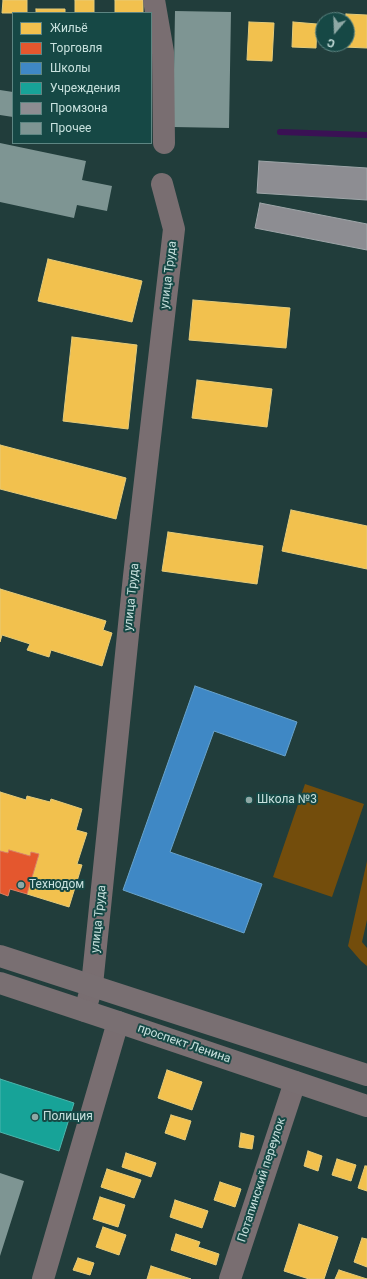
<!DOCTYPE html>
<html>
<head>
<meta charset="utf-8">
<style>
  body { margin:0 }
  #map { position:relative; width:367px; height:1279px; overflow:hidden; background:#213d3b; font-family:Roboto,sans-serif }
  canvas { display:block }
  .legend { position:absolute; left:12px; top:12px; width:140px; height:132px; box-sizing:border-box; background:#164845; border:1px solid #5d8582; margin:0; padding:5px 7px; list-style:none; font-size:12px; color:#c8e1de }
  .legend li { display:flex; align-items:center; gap:8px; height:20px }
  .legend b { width:20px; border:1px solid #5d8582 }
  .north { position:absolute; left:315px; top:12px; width:40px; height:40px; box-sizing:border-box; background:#164845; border:1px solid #5d8582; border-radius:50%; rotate:199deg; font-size:11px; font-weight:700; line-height:16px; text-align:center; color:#c8e1de }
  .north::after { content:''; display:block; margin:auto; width:14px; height:18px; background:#8ea8a5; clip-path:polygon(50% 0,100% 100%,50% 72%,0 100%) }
</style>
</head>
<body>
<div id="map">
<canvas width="367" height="1279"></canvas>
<ul class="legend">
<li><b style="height:11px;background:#f2c14e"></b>Жильё</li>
<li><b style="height:11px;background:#e4572e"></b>Торговля</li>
<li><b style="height:11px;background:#3f88c5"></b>Школы</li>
<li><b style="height:11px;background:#17a398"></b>Учреждения</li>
<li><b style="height:11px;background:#8d8d92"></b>Промзона</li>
<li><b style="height:11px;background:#7e9593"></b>Прочее</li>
</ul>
<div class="north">С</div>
</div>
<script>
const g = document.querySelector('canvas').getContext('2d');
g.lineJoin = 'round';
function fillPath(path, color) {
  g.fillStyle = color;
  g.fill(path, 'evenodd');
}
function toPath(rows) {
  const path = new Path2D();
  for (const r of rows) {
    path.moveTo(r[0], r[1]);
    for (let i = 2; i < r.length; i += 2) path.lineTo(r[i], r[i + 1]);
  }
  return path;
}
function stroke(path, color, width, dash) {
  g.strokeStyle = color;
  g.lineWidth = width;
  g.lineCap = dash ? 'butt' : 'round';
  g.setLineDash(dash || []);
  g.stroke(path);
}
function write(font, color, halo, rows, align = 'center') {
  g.font = font + ' Roboto,sans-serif';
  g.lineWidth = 4;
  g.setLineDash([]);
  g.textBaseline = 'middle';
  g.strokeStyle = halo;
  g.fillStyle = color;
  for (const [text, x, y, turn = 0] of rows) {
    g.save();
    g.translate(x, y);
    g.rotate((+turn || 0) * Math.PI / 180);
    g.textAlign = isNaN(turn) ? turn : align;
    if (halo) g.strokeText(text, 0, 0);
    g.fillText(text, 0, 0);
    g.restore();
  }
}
fillPath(toPath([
  [305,784,364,804,332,897,273,877],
  [367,861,367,920,362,942,367,948,367,966,361,961,348,946]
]), '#734d0c');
const homes = toPath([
  [3,0,27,0,27,13,2,13,3,0],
  [75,0,94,0,94,13,75,13,75,0],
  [115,0,143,0,143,13,115,13,115,0],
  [36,9,65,9,65,13,36,13,36,9],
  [346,14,367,15,367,48,344,47,344,44,347,44,347,20,345,20,346,14],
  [249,22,274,23,272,61,247,60,249,22],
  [293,22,317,24,316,48,292,47,293,22],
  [48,259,142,281,132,322,38,301,48,259],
  [193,300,290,308,286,348,189,340,193,300],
  [72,337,137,345,128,429,63,421,72,337],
  [197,380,272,389,267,427,192,418,197,380],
  [0,445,126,478,116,519,0,489,0,445],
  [291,510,367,526,367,569,282,551,291,510],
  [168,532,263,546,257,584,162,571,168,532],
  [0,589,106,621,103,630,112,633,102,666,51,650,49,657,27,650,30,644,2,635,0,642,0,589],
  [0,792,26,800,27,796,50,802,51,799,82,809,76,830,87,833,77,864,82,865,69,907,27,894,39,854,31,852,30,856,9,850,8,853,0,851,0,792],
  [167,1070,202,1082,192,1110,158,1098,167,1070],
  [171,1115,191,1121,185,1140,165,1133,171,1115],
  [241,1133,254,1136,252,1149,239,1147,241,1133],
  [308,1151,322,1156,318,1171,304,1166,308,1151],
  [126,1153,156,1163,151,1177,122,1167,126,1153],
  [337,1159,356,1165,351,1181,332,1175,337,1159],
  [365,1166,367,1166,367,1191,358,1188,365,1166],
  [107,1169,141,1180,134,1198,101,1187,107,1169],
  [220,1182,241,1189,235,1207,214,1200,220,1182],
  [100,1197,125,1205,118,1227,93,1219,100,1197],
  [175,1200,208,1211,202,1228,170,1217,175,1200],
  [299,1224,338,1237,324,1279,309,1279,284,1271,299,1224],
  [103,1227,126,1235,119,1255,96,1247,103,1227],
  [176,1234,200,1242,198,1247,219,1254,216,1265,171,1250,176,1234],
  [362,1238,367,1239,367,1267,354,1262,362,1238],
  [78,1258,94,1263,90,1275,73,1270,78,1258],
  [151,1266,191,1279,147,1279,151,1266],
  [339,1270,367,1279,335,1279,339,1270]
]);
fillPath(homes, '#f2c14e');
stroke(homes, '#e5cb79', 1);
const shops = toPath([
  [9,850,30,856,31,852,39,854,27,894,10,889,8,896,0,893,0,851,8,853,9,850]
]);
fillPath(shops, '#e4572e');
stroke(shops, '#dc8063', 1);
const schools = toPath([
  [195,686,297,722,285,756,214,731,170,852,262,884,244,933,123,890,195,686]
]);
fillPath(schools, '#3f88c5');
stroke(schools, '#68a3cc', 1);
const public = toPath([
  [0,1079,74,1103,59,1151,0,1132,0,1079]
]);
fillPath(public, '#17a398');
stroke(public, '#4cb6ad', 1);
const industry = toPath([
  [259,161,367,168,367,200,257,193,259,161],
  [260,203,367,224,367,250,255,228,260,203]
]);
fillPath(industry, '#8d8d92');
stroke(industry, '#9fa6a9', 1);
stroke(toPath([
  [280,132,367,135]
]), '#3a1154', 6);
fillPath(toPath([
  [175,11,231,12,229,128,173,127],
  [0,90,13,92,13,117,0,115],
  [0,143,86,161,82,180,112,186,107,211,77,205,74,218,0,202],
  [0,1173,24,1181,0,1256]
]), '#7e9593');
stroke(toPath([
  [154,0,163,52,164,143],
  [85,1011,92,985,134,576,174,229,162,184],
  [43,1279,118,1022],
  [230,1279,295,1082]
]), '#796e71', 22);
stroke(toPath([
  [0,956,367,1075],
  [0,983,118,1022,367,1106]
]), '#796f72', 22);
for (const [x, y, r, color] of [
  [249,800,4,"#8ea8a5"],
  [21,885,4,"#8ea8a5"],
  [35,1117,4,"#8ea8a5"]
]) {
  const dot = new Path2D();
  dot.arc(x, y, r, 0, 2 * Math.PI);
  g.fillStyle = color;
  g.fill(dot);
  stroke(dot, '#164845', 1.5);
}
write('12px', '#c8e1de', '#164845', [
  ["улица Труда",169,275,-83],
  ["улица Труда",132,597,-84],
  ["улица Труда",99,919,-84],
  ["проспект Ленина",184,1044,19],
  ["Потапинский переулок",262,1180,-72]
]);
write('12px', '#c8e1de', '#164845', [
  ["Школа №3",257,800],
  ["Технодом",29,885],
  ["Полиция",43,1117]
], 'left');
</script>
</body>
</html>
